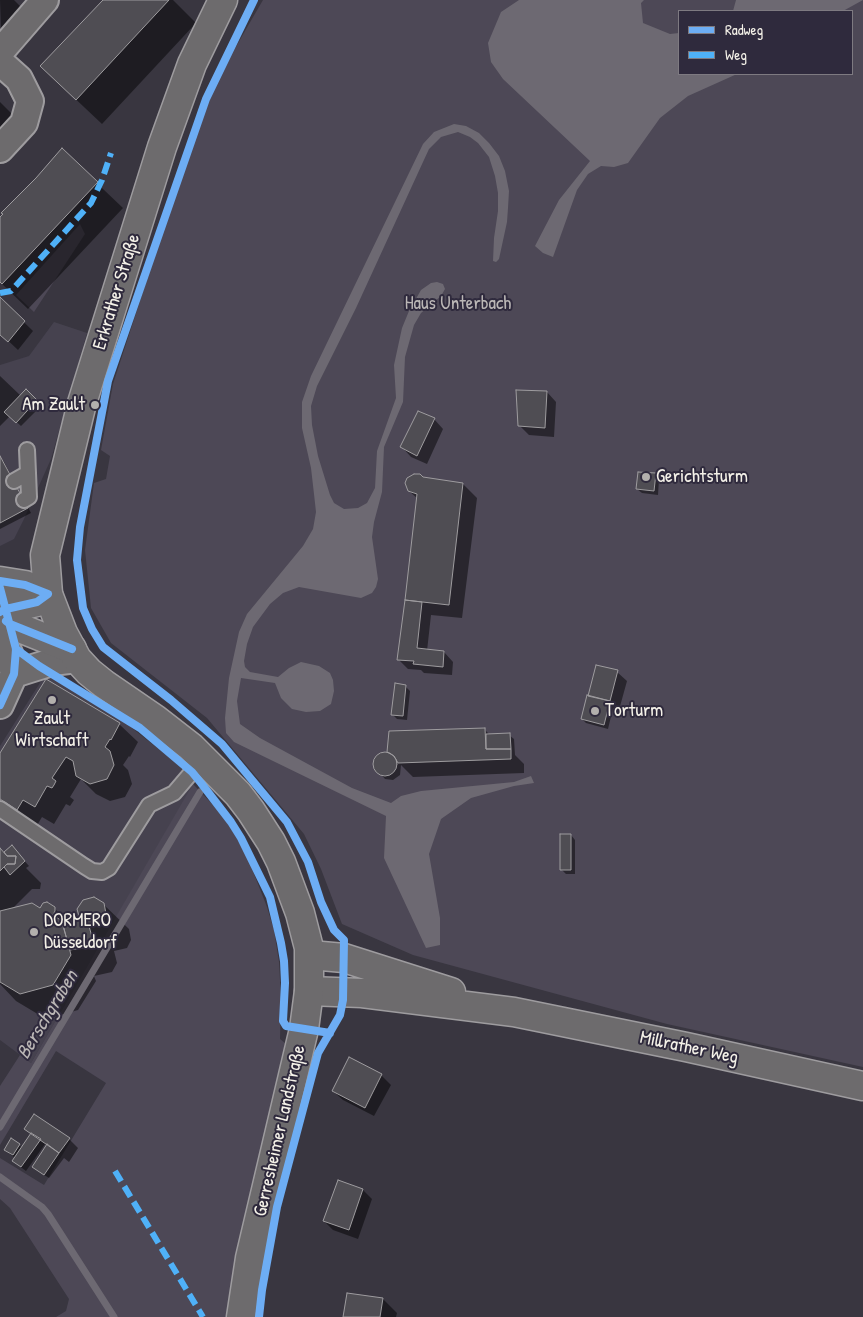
<!DOCTYPE html>
<html>
<head>
<meta charset="utf-8">
<style>
  body { margin:0 }
  #map { position:relative; width:863px; height:1317px; overflow:hidden; background:#393640; font-family:"Patrick Hand",sans-serif }
  canvas { display:block }
  .legend { position:absolute; left:678px; top:10px; width:175px; height:65px; box-sizing:border-box; background:#2f2a3d; border:1px solid #7e7a81; margin:0; padding:6px 9px; list-style:none; font-size:15px; color:#f4f1e8 }
  .legend li { display:flex; align-items:center; gap:10px; height:25px }
  .legend b { width:25px; border:1px solid #7e7a81 }
</style>
</head>
<body>
<div id="map">
<canvas width="863" height="1317"></canvas>
<ul class="legend">
<li><b style="height:6px;background:#6dadf4"></b>Radweg</li>
<li><b style="height:6px;background:#4fb1f8"></b>Weg</li>
</ul>
</div>
<script>
const g = document.querySelector('canvas').getContext('2d');
g.lineJoin = 'round';
function fillPath(path, color) {
  g.fillStyle = color;
  g.fill(path, 'evenodd');
}
function toPath(rows) {
  const path = new Path2D();
  for (const r of rows) {
    if (r.length === 3) {
      path.moveTo(r[0] + r[2], r[1]);
      path.arc(r[0], r[1], r[2], 0, 2 * Math.PI);
      continue;
    }
    path.moveTo(r[0], r[1]);
    for (let i = 2; i < r.length; i += 2) path.lineTo(r[i], r[i + 1]);
  }
  return path;
}
function stroke(path, color, width, dash) {
  g.strokeStyle = color;
  g.lineWidth = width;
  g.lineCap = dash ? 'butt' : 'round';
  g.setLineDash(dash || []);
  g.stroke(path);
}
function write(font, color, halo, rows, align = 'center') {
  g.font = font + ' "Patrick Hand",sans-serif';
  g.lineWidth = 4;
  g.setLineDash([]);
  g.textBaseline = 'middle';
  g.strokeStyle = halo;
  g.fillStyle = color;
  for (const [text, x, y, turn = 0] of rows) {
    g.save();
    g.translate(x, y);
    g.rotate((+turn || 0) * Math.PI / 180);
    g.textAlign = isNaN(turn) ? turn : align;
    if (halo) g.strokeText(text, 0, 0);
    g.fillText(text, 0, 0);
    g.restore();
  }
}
fillPath(toPath([
  [54,322,87,333,51,459,24,519,14,539,0,546,0,365,29,356],
  [45,675,53,678,128,725,197,779,31,1063,0,1040,0,746]
]), '#46424f');
fillPath(toPath([
  [263,0,863,0,863,1067,667,1024,413,955,342,924,321,869,304,834,207,718,111,643,91,608,85,550,94,483,106,479,110,456,101,450,113,384,206,98],
  [679,11,852,11,852,74,679,74],
  [80,224,85,234,34,312,16,295],
  [193,784,214,806,230,827,247,856,267,907,274,930,279,962,281,999,280,1039,285,1043,270,1127,227,1317,56,1317,66,1311,69,1299,10,1208,0,1199,0,1158,44,1185,106,1083,56,1051,0,1145,0,1086,20,1055,31,1063]
]), '#4d4856');
fillPath(toPath([
  [519,0,644,0,641,3,643,23,670,34,679,33,679,74,737,74,688,96,660,118,628,163,614,167,601,166,588,174,577,190,553,257,543,253,535,246,559,200,590,161,503,79,491,62,488,43,501,12],
  [736,0,863,0,843,11,733,11],
  [454,124,466,126,479,133,489,143,499,156,505,171,509,191,508,208,507,222,499,259,496,262,493,261,494,238,498,211,498,193,495,176,489,157,478,143,470,137,458,132,441,137,429,149,423,162,356,308,317,386,311,406,312,425,318,456,330,495,334,503,344,509,358,508,367,503,375,488,377,451,396,398,394,365,402,328,409,311,421,290,431,283,437,282,443,284,445,289,441,296,421,313,414,325,405,357,403,402,384,447,382,492,374,522,372,537,378,579,376,587,372,593,361,598,299,587,283,593,270,604,253,627,247,644,244,661,245,667,250,672,278,677,289,668,301,662,319,666,330,673,333,680,334,691,331,704,320,711,306,712,292,709,281,698,275,683,241,678,237,701,240,724,260,738,352,788,391,803,401,796,421,791,514,782,531,776,534,783,514,786,471,798,441,819,429,854,440,918,440,945,426,948,384,858,386,816,234,742,226,733,225,718,229,678,239,632,247,614,303,546,313,529,316,512,314,494,311,468,302,428,302,402,311,376,423,144,434,132]
]), '#6d6972');
fillPath(toPath([
  [0,0,14,0,21,7,1,29],
  [104,0,173,0,196,23,102,124,67,91],
  [0,102,19,121,0,142],
  [62,150,123,208,28,309,0,282,0,218],
  [0,299,33,331,18,350,0,333],
  [0,376,21,396,26,391,41,406,21,426,10,416,0,426],
  [547,392,556,402,554,437,529,435,519,425],
  [434,419,443,429,427,464,411,457,402,447],
  [0,457,4,462,31,513,0,529],
  [655,474,659,479,658,495,642,493,637,489],
  [423,479,463,484,477,498,462,618,431,615,427,651,444,652,453,662,452,675,424,673,421,670,408,669,398,659,418,499,409,491],
  [617,672,627,681,619,710,613,708,608,729,586,723,582,719],
  [405,686,410,691,407,720,397,719,393,715],
  [119,724,138,742,130,757,129,756,123,765,128,770,132,784,125,797,110,801,96,794,81,779,70,797,74,800,70,806,66,804,54,824,42,817,36,827,0,806,0,755],
  [485,730,490,735,509,735,514,739,515,755,524,764,524,773,413,777,401,765,400,775,393,780,385,779,375,767,376,759,382,754,391,755,388,752],
  [571,835,575,840,575,874,566,874,561,869],
  [12,847,29,866,26,868,41,883,40,889,32,889,14,907,14,909,54,908,70,923,81,921,103,904,129,929,131,940,127,948,114,951,117,963,112,972,94,976,96,981,78,1010,46,1019,16,1001,0,984,0,849,5,853],
  [381,1075,391,1085,374,1116,343,1100,333,1091],
  [31,1134,69,1139,78,1148,69,1162,64,1158,49,1178,38,1171,47,1146,45,1144,26,1171,18,1165,13,1161,15,1158,5,1150,19,1145,22,1148],
  [363,1190,372,1199,358,1239,333,1230,324,1221],
  [383,1299,397,1313,396,1317,345,1317]
]), '#0007');
stroke(toPath([
  [0,1127,200,792],
  [0,1177,42,1207,48,1214,114,1317]
]), '#6d6972', 7);
const building = toPath([
  [103,0,169,0,76,100,40,66,103,0],
  [62,148,98,182,2,284,0,282,0,217,3,214,1,213,36,178,62,148],
  [0,297,25,321,8,342,0,335,0,297],
  [26,389,37,400,16,423,4,412,26,389],
  [516,390,547,391,545,428,518,426,516,390],
  [418,411,435,418,417,456,400,447,418,411],
  [0,456,28,508,0,523,0,456],
  [638,472,656,473,654,491,636,489,638,472],
  [414,474,420,474,423,477,463,483,449,605,405,600,417,494,408,491,405,483,407,478,414,474],
  [405,600,422,602,417,648,444,651,443,667,413,664,414,661,397,660,405,600],
  [596,665,618,670,610,701,588,696,596,665],
  [46,679,120,723,111,740,110,739,105,747,110,751,114,765,107,779,90,784,76,776,73,761,66,757,52,778,56,781,54,785,52,788,47,786,35,807,23,800,17,810,0,799,0,753,46,679],
  [395,683,406,685,403,716,391,715,395,683],
  [587,695,610,701,604,725,581,719,587,695],
  [485,728,486,749,511,749,511,759,398,763,394,756,387,752,389,731,485,728],
  [510,733,511,749,486,749,486,734,510,733],
  [385,764,12],
  [560,834,571,834,571,870,560,870,560,834],
  [12,845,25,861,10,875,4,867,7,864,15,864,16,856,7,856,4,852,12,845],
  [0,848,7,856,16,856,15,864,7,864,0,871,0,848],
  [94,897,104,903,106,914,102,922,89,926,92,937,87,947,70,950,63,926,68,923,80,920,77,909,83,900,94,897],
  [47,902,55,907,55,911,53,915,62,921,71,955,53,985,20,994,0,982,0,911,32,903,40,908,43,903,47,902],
  [349,1057,382,1074,365,1108,332,1091,349,1057],
  [34,1114,70,1138,59,1153,24,1129,34,1114],
  [31,1133,41,1139,21,1167,12,1161,31,1133],
  [11,1138,20,1144,13,1155,4,1150,11,1138],
  [47,1144,59,1153,44,1175,32,1167,47,1144],
  [338,1180,363,1189,349,1230,323,1221,338,1180],
  [347,1293,383,1298,380,1317,343,1317,347,1293]
]);
fillPath(building, '#4f4d53');
stroke(building, '#9e9c9f', 1);
const service = toPath([
  [14,481,28,473,27,450],
  [24,500,29,497,28,473],
  [0,809,84,866,92,871,102,872,109,868,149,805,174,793,203,759]
]);
const minor = toPath([
  [0,52,45,0],
  [0,62,19,79,30,101,24,123,0,149],
  [0,637,9,653,14,674,0,705],
  [14,674,52,662,77,659]
]);
const tertiary = toPath([
  [0,581,25,585,48,594,37,602,6,609,0,612],
  [0,617,10,624,72,649],
  [310,955,344,958,451,992],
  [309,991,362,993,514,1012,686,1047,863,1086]
]);
const secondary = toPath([
  [223,0,192,64,162,147,82,403,45,555,48,594,63,633,77,659,89,672,104,684,155,719,191,747,238,794,251,811,271,842,281,862,300,913,309,948,309,991,304,1029,250,1258,241,1317]
]);
stroke(service, '#9e9c9f', 18);
stroke(minor, '#9e9c9f', 30);
stroke(tertiary, '#9e9c9f', 31);
stroke(secondary, '#9e9c9f', 31);
stroke(service, '#6d6b6d', 14);
stroke(minor, '#6d6b6d', 26);
stroke(tertiary, '#6d6b6d', 28);
stroke(secondary, '#6d6b6d', 28);
stroke(toPath([
  [0,293,11,291,91,203,102,180,111,153],
  [115,1171,203,1317]
]), '#4fb1f8', 6, [12, 6]);
stroke(toPath([
  [254,0,206,99,108,381,80,527,77,560,83,608,92,629,103,647,171,700,222,744,287,822,308,862,321,902,334,930,344,940,343,1000,340,1015,318,1053,277,1207,262,1290,259,1317],
  [0,581,25,585,48,594,37,602,6,609,0,612],
  [0,588,16,649,14,674,0,705],
  [6,621,10,624,72,649],
  [16,649,39,666,140,728,192,772,201,783,231,822,241,838,270,897,281,943,284,961,285,983,283,1021,286,1026,330,1033]
]), '#6dadf4', 8);
for (const [x, y, r, color] of [
  [95,405,5,"#b3b0ad"],
  [646,477,5,"#b3b0ad"],
  [52,700,5,"#b3b0ad"],
  [595,711,5,"#b3b0ad"],
  [34,932,5,"#b3b0ad"]
]) {
  const dot = new Path2D();
  dot.arc(x, y, r, 0, 2 * Math.PI);
  g.fillStyle = color;
  g.fill(dot);
  stroke(dot, '#2f2a3d', 2);
}
write('19px', '#f4f1e8', '#2f2a3d', [
  ["Erkrather Straße",117,292,-73],
  ["Millrather Weg",689,1048,12],
  ["Gerresheimer Landstraße",280,1131,-77]
]);
write('19px', '#bbb7b6', '#2f2a3d', [
  ["Haus Unterbach",458,304]
]);
write('19px', '#f4f1e8', '#2f2a3d', [
  ["Am Zault",85,405,"right"],
  ["Gerichtsturm",656,477],
  ["Torturm",605,711],
  ["Zault",52,719,"center"],
  ["Wirtschaft",52,741,"center"],
  ["DORMERO",44,921],
  ["Düsseldorf",44,943]
], 'left');
write('italic 20px', '#bab6b5', '#2f2a3d', [
  ["Berschgraben",48,1015,-59]
]);
</script>
</body>
</html>
